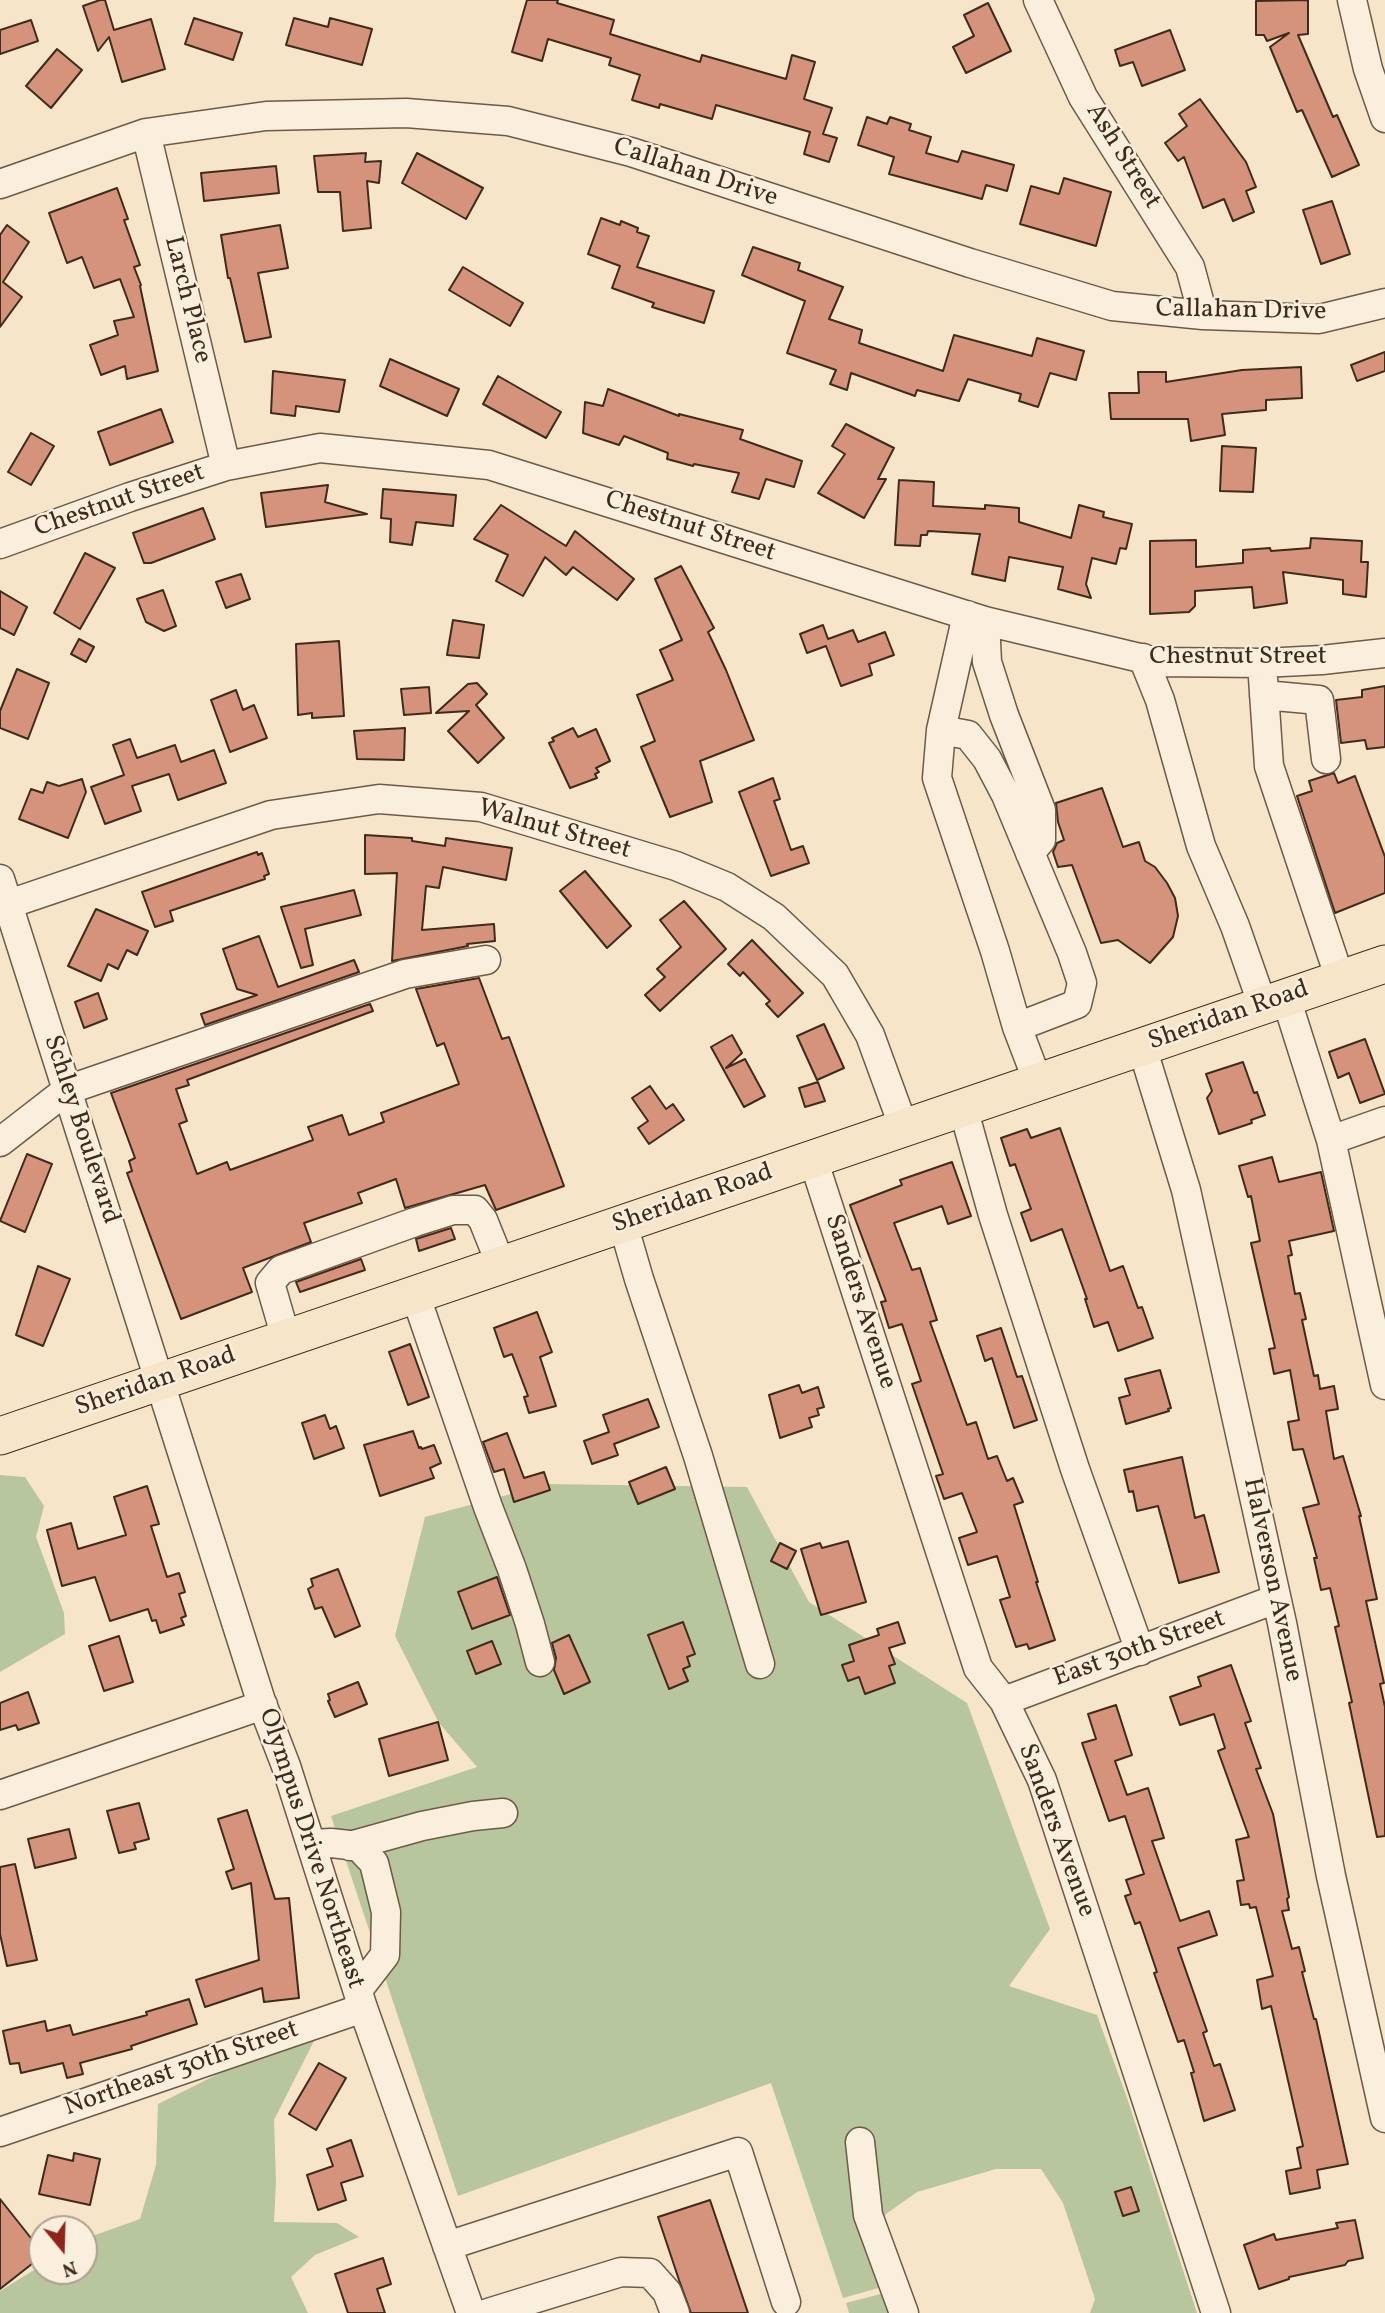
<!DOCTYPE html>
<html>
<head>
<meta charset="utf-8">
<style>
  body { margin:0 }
  #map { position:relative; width:1385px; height:2313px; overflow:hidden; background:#f7e5ca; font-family:Vollkorn,serif }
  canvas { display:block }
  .north { position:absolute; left:28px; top:2215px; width:70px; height:70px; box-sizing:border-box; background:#faeedd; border:2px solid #afa08f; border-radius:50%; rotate:161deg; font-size:19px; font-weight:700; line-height:28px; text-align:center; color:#3f2b1b }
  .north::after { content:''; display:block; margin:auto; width:24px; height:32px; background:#8f2418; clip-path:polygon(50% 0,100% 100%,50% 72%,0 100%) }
</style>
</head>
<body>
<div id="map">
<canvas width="1385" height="2313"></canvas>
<div class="north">N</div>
</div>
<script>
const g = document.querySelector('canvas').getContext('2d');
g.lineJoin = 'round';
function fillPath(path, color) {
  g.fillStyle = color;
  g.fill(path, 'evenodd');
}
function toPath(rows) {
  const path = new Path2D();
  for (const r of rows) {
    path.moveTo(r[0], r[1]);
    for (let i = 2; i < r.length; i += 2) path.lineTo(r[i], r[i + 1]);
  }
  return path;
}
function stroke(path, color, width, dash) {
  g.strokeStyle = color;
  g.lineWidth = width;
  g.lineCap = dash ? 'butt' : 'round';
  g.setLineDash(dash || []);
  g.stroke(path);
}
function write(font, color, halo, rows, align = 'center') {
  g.font = font + ' Vollkorn,serif';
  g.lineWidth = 5;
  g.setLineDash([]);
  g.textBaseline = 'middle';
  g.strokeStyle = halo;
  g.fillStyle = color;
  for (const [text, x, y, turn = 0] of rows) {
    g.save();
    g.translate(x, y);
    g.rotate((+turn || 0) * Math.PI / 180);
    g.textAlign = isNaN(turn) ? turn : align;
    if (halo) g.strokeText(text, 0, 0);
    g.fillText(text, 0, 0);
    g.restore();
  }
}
fillPath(toPath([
  [0,1475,25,1477,44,1506,36,1537,64,1613,65,1634,0,1672],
  [548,1484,747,1487,809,1602,967,1703,1050,1929,1009,1986,1097,2015,1127,2098,1197,2313,1090,2313,1095,2299,1063,2203,1041,2169,996,2169,917,2192,886,2214,870,2243,882,2287,843,2298,771,2083,458,2196,331,1816,477,1767,439,1723,395,1636,425,1517],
  [315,2039,274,2120,276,2181,274,2222,337,2223,359,2237,315,2255,291,2277,308,2313,0,2313,0,2291,42,2265,42,2271,84,2271,84,2239,140,2219,156,2165,158,2104,232,2067],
  [884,2293,893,2313,849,2313,846,2303]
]), '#b7c69c');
const building = toPath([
  [100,0,105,0,114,30,151,19,165,69,122,82,109,37,98,51,83,6,100,0],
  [527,0,558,0,557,3,614,20,610,34,700,62,702,55,786,79,792,55,815,62,804,99,832,108,823,134,837,138,829,162,804,154,810,132,716,105,712,119,660,104,659,108,632,100,640,75,609,65,611,58,548,39,542,61,512,52,527,0],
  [1308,0,1308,34,1298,35,1333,117,1337,115,1359,165,1332,177,1302,110,1297,112,1270,47,1289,33,1267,41,1264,35,1256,35,1256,1,1308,0],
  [988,3,1011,51,966,73,953,47,974,36,964,15,988,3],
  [194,18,242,33,233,60,185,44,194,18],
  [294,18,328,27,330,18,372,29,362,65,286,45,294,18],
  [31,20,38,41,0,54,0,30,31,20],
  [1170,30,1185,70,1142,86,1133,62,1120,66,1115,50,1170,30],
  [57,49,82,70,51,108,26,86,57,49],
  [1200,99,1246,162,1256,187,1246,191,1254,212,1233,221,1224,199,1203,208,1184,157,1178,161,1165,143,1187,126,1179,114,1200,99],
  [867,117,887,124,890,117,911,124,909,130,931,137,926,153,958,162,962,151,1014,165,1007,191,986,185,982,199,889,174,894,157,858,145,867,117],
  [366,153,365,162,381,161,379,183,367,181,371,228,343,231,340,192,318,192,314,156,366,153],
  [417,153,483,188,466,219,402,183,417,153],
  [276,166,279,193,204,201,201,173,276,166],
  [1064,178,1111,192,1096,246,1020,224,1031,186,1059,194,1064,178],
  [117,188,128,219,124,220,140,265,134,267,141,285,140,286,158,371,127,379,125,366,101,375,90,345,118,335,114,321,134,317,120,279,94,288,82,257,67,263,49,213,117,188],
  [1332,201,1350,254,1321,264,1303,210,1332,201],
  [601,218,620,225,621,221,638,228,637,232,649,236,637,267,714,291,704,323,652,307,654,303,612,288,620,266,588,254,601,218],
  [7,225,29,242,3,282,22,297,0,327,0,235,7,225],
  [280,225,288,268,258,273,271,337,245,342,230,278,228,278,221,235,280,225],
  [753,247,800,263,798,270,843,287,829,319,862,330,859,343,943,371,954,335,1032,356,1037,338,1084,351,1076,380,1050,373,1038,407,1019,401,1021,394,968,379,959,401,917,390,915,396,851,373,847,390,830,384,836,370,787,353,805,301,742,275,753,247],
  [463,267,523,303,510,326,449,290,463,267],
  [1385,352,1385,371,1357,381,1351,365,1385,352],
  [390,359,459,389,447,416,380,386,390,359],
  [1301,367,1302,398,1266,400,1266,410,1222,414,1225,435,1191,441,1188,419,1111,419,1109,393,1139,393,1138,372,1166,372,1166,382,1242,370,1301,367],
  [273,371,345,380,339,412,296,406,295,416,271,413,273,371],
  [498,376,561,412,546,438,483,404,498,376],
  [608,389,679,416,679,414,743,430,740,439,802,461,794,487,766,479,759,499,732,492,739,473,694,464,693,466,667,459,668,453,624,436,619,445,583,433,585,402,603,406,608,389],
  [161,409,173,442,110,465,98,432,161,409],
  [846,424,894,448,878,479,886,479,864,518,818,493,845,454,832,446,846,424],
  [31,433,54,446,31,485,8,472,31,433],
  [1222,446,1256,448,1253,492,1220,491,1222,446],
  [899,480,934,482,933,506,985,509,985,505,1019,508,1019,522,1071,538,1079,505,1104,512,1103,517,1132,524,1126,549,1120,548,1116,564,1092,558,1086,584,1091,598,1058,589,1063,567,1009,557,1005,581,972,574,980,534,928,531,927,535,921,535,920,546,895,545,899,480],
  [328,485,325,502,367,514,266,527,261,493,328,485],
  [383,489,456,495,453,526,416,522,412,545,390,542,391,519,381,518,383,489],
  [501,505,566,546,575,531,634,579,617,600,573,567,566,575,545,557,523,596,496,581,508,555,474,539,501,505],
  [203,508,215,539,151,563,144,563,133,533,203,508],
  [1311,538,1362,541,1361,562,1368,562,1366,597,1343,594,1343,580,1283,572,1287,603,1254,608,1252,587,1195,591,1195,606,1189,612,1150,614,1150,541,1196,540,1196,567,1243,563,1243,550,1270,548,1271,551,1310,548,1311,538],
  [85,553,115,568,80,629,54,613,85,553],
  [681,566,714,628,708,632,726,670,754,740,700,761,712,802,670,817,641,747,655,741,637,695,673,680,660,650,682,640,655,579,681,566],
  [241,574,250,599,226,608,216,582,241,574],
  [163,590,176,626,164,631,146,622,137,599,163,590],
  [0,591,27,607,14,635,0,628,0,591],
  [453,620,484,625,479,658,447,655,453,620],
  [823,625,828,639,853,630,858,642,885,632,894,655,869,664,872,675,841,686,826,646,807,653,800,634,823,625],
  [79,639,94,647,86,662,71,654,79,639],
  [339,641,344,716,312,718,312,713,298,715,296,644,339,641],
  [17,669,49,683,28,739,0,728,0,711,17,669],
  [477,683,487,694,476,705,504,738,478,763,448,731,469,711,436,713,468,684,477,683],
  [1385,686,1385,747,1367,749,1365,740,1341,743,1336,700,1362,697,1362,690,1385,686],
  [429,687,431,713,404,715,401,689,429,687],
  [236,690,243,710,254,705,267,738,230,752,211,700,236,690],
  [405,728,404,760,357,759,354,731,405,728],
  [573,728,578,737,596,729,610,761,596,768,599,772,595,774,597,778,570,788,549,743,554,741,552,738,573,728],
  [130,739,137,758,175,745,181,762,214,750,226,783,178,800,169,774,132,786,141,811,105,824,91,787,124,775,113,745,130,739],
  [1334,773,1338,783,1355,776,1385,857,1385,893,1335,913,1297,796,1312,791,1309,781,1334,773],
  [773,778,780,799,774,801,791,850,803,846,809,863,771,876,739,792,773,778],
  [82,779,86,792,68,838,19,819,31,789,43,793,47,782,59,786,82,779],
  [1102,788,1123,847,1139,842,1145,861,1155,867,1167,883,1175,898,1178,916,1173,937,1150,963,1118,940,1101,943,1072,865,1058,867,1053,852,1057,843,1064,840,1058,822,1056,803,1102,788],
  [365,835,412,838,412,841,445,846,446,838,512,848,506,880,443,867,439,888,426,886,422,930,494,924,495,941,467,944,468,946,392,961,397,873,365,874,365,835],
  [257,852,258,855,262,853,269,874,264,876,265,879,170,911,173,921,155,927,142,892,257,852],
  [585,871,631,926,607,948,560,891,585,871],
  [354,890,361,915,305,929,313,965,301,968,281,907,354,890],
  [684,901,726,949,660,1011,645,995,665,977,657,969,681,947,660,920,684,901],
  [96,909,148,931,137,955,127,950,118,969,108,964,101,981,68,966,96,909],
  [259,936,278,987,354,960,359,972,205,1025,201,1014,257,995,237,989,223,949,259,936],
  [752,940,803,993,778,1017,766,1004,770,1001,743,972,740,976,728,964,752,940],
  [479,978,502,1039,509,1037,564,1186,496,1210,485,1185,405,1208,396,1179,358,1193,362,1203,304,1223,311,1242,243,1268,252,1292,181,1319,127,1173,132,1171,129,1161,135,1158,111,1093,370,1004,373,1011,187,1080,189,1085,176,1089,187,1121,179,1124,197,1174,227,1162,230,1170,313,1140,308,1127,342,1115,349,1135,384,1122,381,1113,459,1084,444,1043,437,1046,416,989,479,978],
  [98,993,107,1019,84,1028,75,1002,98,993],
  [824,1024,844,1068,817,1080,797,1036,824,1024],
  [732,1035,742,1053,726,1068,745,1059,765,1096,744,1107,711,1047,732,1035],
  [1365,1039,1385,1094,1360,1103,1349,1073,1338,1078,1329,1052,1365,1039],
  [1243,1062,1254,1093,1257,1092,1265,1115,1251,1120,1252,1123,1219,1134,1207,1098,1212,1091,1206,1074,1243,1062],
  [818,1082,825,1101,805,1107,799,1088,818,1082],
  [650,1086,666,1109,673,1104,684,1120,649,1144,638,1128,648,1121,632,1098,650,1086],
  [1060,1128,1110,1271,1123,1266,1138,1308,1142,1307,1153,1338,1118,1351,1108,1322,1094,1327,1085,1299,1087,1299,1062,1229,1031,1241,1021,1213,1031,1209,1015,1164,1010,1166,1001,1138,1027,1129,1031,1138,1060,1128],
  [27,1154,52,1164,25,1232,0,1221,27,1154],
  [1272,1157,1279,1182,1321,1172,1334,1231,1289,1241,1292,1255,1288,1256,1295,1294,1300,1293,1306,1319,1302,1320,1314,1376,1318,1375,1320,1389,1334,1386,1338,1409,1326,1411,1334,1459,1343,1456,1361,1516,1359,1516,1377,1599,1366,1601,1384,1683,1380,1684,1385,1707,1385,1836,1377,1837,1349,1703,1352,1702,1335,1627,1339,1626,1330,1588,1321,1590,1314,1558,1317,1558,1303,1508,1319,1504,1303,1449,1293,1450,1288,1422,1299,1420,1290,1370,1274,1374,1269,1349,1275,1348,1251,1243,1260,1241,1251,1196,1248,1197,1239,1166,1272,1157],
  [952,1162,971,1216,948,1224,942,1206,894,1223,912,1270,920,1268,937,1320,930,1322,967,1425,976,1422,988,1459,997,1456,1007,1481,1013,1478,1023,1502,1014,1505,1038,1582,1036,1582,1055,1640,1029,1649,1027,1644,1016,1647,1000,1600,1010,1597,997,1556,968,1565,959,1538,977,1532,962,1493,944,1499,936,1476,943,1474,912,1384,921,1381,902,1324,889,1328,881,1302,886,1301,850,1205,902,1185,900,1180,952,1162],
  [451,1228,455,1239,419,1251,416,1239,451,1228],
  [361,1259,365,1270,300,1292,296,1282,361,1259],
  [38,1266,70,1279,43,1346,16,1335,38,1266],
  [537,1312,552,1352,540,1357,556,1406,529,1413,524,1397,528,1396,512,1354,504,1357,494,1328,537,1312],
  [1001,1328,1017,1377,1022,1376,1037,1420,1014,1428,992,1358,985,1361,977,1336,1001,1328],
  [410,1344,429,1397,408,1405,389,1352,410,1344],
  [1160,1370,1171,1408,1168,1409,1169,1411,1126,1424,1119,1398,1130,1395,1125,1379,1160,1370],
  [799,1385,802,1393,818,1387,824,1407,817,1409,819,1415,809,1418,812,1427,780,1438,769,1395,799,1385],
  [648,1399,659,1427,614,1444,618,1455,592,1464,584,1441,609,1432,603,1415,648,1399],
  [325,1415,330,1429,336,1426,344,1448,314,1459,302,1423,325,1415],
  [413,1431,419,1448,421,1447,422,1449,434,1445,441,1463,430,1468,434,1478,380,1496,364,1445,413,1431],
  [507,1433,524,1478,544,1472,550,1490,514,1502,504,1469,494,1472,483,1442,507,1433],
  [1182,1457,1195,1518,1204,1515,1219,1572,1179,1583,1158,1506,1137,1511,1133,1491,1129,1492,1124,1470,1182,1457],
  [666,1467,675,1489,638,1504,629,1482,666,1467],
  [147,1486,159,1524,151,1526,167,1577,179,1573,185,1592,179,1594,186,1616,181,1618,184,1625,160,1633,156,1620,152,1621,148,1609,110,1621,95,1577,62,1586,47,1530,71,1523,78,1549,126,1535,114,1497,147,1486],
  [848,1541,866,1602,821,1615,801,1549,820,1543,822,1548,848,1541],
  [780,1543,796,1551,787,1569,771,1561,780,1543],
  [338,1569,360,1626,335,1637,322,1607,315,1609,308,1589,313,1586,311,1579,338,1569],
  [497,1577,510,1615,472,1629,458,1592,497,1577],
  [683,1622,695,1654,687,1657,690,1666,683,1669,688,1681,669,1689,648,1635,683,1622],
  [898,1622,905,1643,889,1648,895,1664,889,1666,895,1683,865,1694,859,1677,848,1681,842,1665,854,1661,849,1645,879,1635,877,1629,898,1622],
  [569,1635,590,1682,564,1694,554,1670,556,1658,552,1643,569,1635],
  [119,1636,133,1682,104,1691,89,1646,119,1636],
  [492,1641,501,1664,476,1674,467,1651,492,1641],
  [1231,1665,1251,1721,1245,1723,1261,1768,1256,1769,1273,1814,1289,1897,1287,1899,1289,1910,1282,1911,1292,1949,1299,1947,1305,1971,1302,1972,1314,2019,1316,2019,1348,2164,1317,2170,1320,2188,1290,2194,1286,2171,1301,2168,1297,2148,1303,2146,1271,2006,1262,2009,1257,1980,1273,1976,1256,1907,1250,1908,1249,1904,1241,1905,1237,1881,1244,1880,1236,1840,1249,1837,1218,1751,1225,1748,1214,1714,1180,1725,1170,1697,1201,1686,1198,1677,1231,1665],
  [358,1682,367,1704,335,1717,328,1701,330,1700,328,1694,358,1682],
  [28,1692,39,1723,18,1730,16,1725,0,1730,0,1703,28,1692],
  [1116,1705,1132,1755,1115,1761,1127,1795,1148,1788,1164,1838,1152,1841,1180,1921,1209,1911,1217,1935,1178,1948,1207,2031,1203,2033,1214,2066,1220,2064,1235,2110,1204,2121,1191,2073,1194,2072,1184,2040,1178,2042,1154,1973,1157,1972,1140,1922,1135,1924,1125,1896,1131,1894,1126,1880,1144,1874,1125,1816,1109,1821,1082,1743,1096,1739,1088,1714,1116,1705],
  [438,1722,448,1760,389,1776,379,1739,438,1722],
  [139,1803,149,1839,134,1843,136,1849,119,1853,107,1811,139,1803],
  [247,1810,275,1899,289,1898,299,1998,264,2002,262,1988,205,2007,196,1980,259,1960,251,1883,232,1889,226,1872,234,1869,218,1819,247,1810],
  [69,1829,76,1858,35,1868,28,1839,69,1829],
  [15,1864,37,1960,7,1966,0,1934,0,1867,15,1864],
  [189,1999,197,2024,131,2046,132,2049,80,2063,83,2074,67,2078,63,2063,21,2073,19,2063,10,2064,3,2031,45,2021,47,2031,70,2025,73,2035,147,2015,146,2012,189,1999],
  [319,2063,346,2078,316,2130,289,2114,319,2063],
  [351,2140,363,2176,341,2183,346,2200,318,2210,307,2175,333,2166,327,2149,351,2140],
  [74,2153,100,2159,90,2205,39,2194,48,2155,73,2161,74,2153],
  [1131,2187,1139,2211,1123,2216,1115,2192,1131,2187],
  [0,2199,42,2252,42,2256,0,2289,0,2199],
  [710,2200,748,2313,691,2313,679,2280,658,2217,710,2200],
  [1355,2220,1363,2258,1348,2261,1345,2265,1289,2277,1289,2279,1259,2289,1244,2245,1274,2234,1276,2240,1338,2228,1336,2223,1355,2220],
  [383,2258,391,2284,377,2289,385,2313,348,2313,335,2274,383,2258]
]);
fillPath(building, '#d6937b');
stroke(building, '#3f2b1b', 2);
const minor = toPath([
  [1038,0,1083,97,1190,267,1203,315],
  [1352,0,1368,69,1385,118],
  [146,133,226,466],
  [0,184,146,133,266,116,406,113,508,121,631,152,970,263,1112,306,1203,315,1319,319,1385,303],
  [0,544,130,497,226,466,320,448,489,465,985,621,1157,662,1262,663,1322,660,1385,653],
  [967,615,941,730,937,778,995,951,1017,1027,1038,1082],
  [985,621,987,662,1004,715,1041,810,1041,840,1030,853],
  [1143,658,1160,700,1201,846,1235,926,1263,1006],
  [1262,663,1269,766,1340,979],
  [1264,695,1319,700,1326,759],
  [941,730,968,735,987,759,1006,795,1072,953,1082,983,1077,1004,1017,1027],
  [0,879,261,1701,286,1766,363,2008,471,2313],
  [0,907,271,815,379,799,481,807,676,866,727,887,774,917,835,975,870,1035,904,1128],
  [1286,998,1331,1140,1385,1385],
  [1142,1047,1186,1190,1282,1623,1331,1876,1385,2118],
  [963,1108,993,1215,1075,1469,1140,1651],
  [1331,1140,1385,1121],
  [0,1142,67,1090,405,974,486,960],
  [813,1159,978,1668,1004,1701,1042,1780,1216,2313],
  [623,1224,639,1279,698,1456,760,1664],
  [415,1294,488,1507,512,1569,530,1624,540,1662],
  [286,1338,270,1283,281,1270,415,1222,453,1210,475,1210,483,1220,501,1265],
  [1004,1701,1276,1599],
  [0,1795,263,1705],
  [311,1844,331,1843,358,1846,374,1863,386,1912,385,1955,358,1990],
  [350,1846,422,1826,473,1816,503,1813],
  [0,2132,363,2008],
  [860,2142,868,2215,904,2313],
  [447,2246,738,2152,786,2302],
  [488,2313,621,2272,650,2273,667,2292,675,2313]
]);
const major = toPath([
  [0,1436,1385,964]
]);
stroke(minor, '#6d5a47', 31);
stroke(major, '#3f2b1b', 39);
stroke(minor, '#faeedd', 28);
stroke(major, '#f7e5ca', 37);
write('26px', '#3f2b1b', '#faeedd', [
  ["Ash Street",1122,157,58],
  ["Callahan Drive",695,174,18],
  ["Larch Place",186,300,76],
  ["Callahan Drive",1241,312,1],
  ["Chestnut Street",120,502,-19],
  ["Chestnut Street",690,528,18],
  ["Chestnut Street",1238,658],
  ["Walnut Street",554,831,16],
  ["Sheridan Road",1229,1017,-19],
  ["Schley Boulevard",80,1130,72],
  ["Sheridan Road",693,1200,-19],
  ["Sanders Avenue",859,1302,72],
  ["Sheridan Road",156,1383,-19],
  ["Halverson Avenue",1271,1580,78],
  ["East 30th Street",1140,1650,-20],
  ["Sanders Avenue",1055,1831,70],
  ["Olympus Drive Northeast",310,1849,72],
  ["Northeast 30th Street",182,2070,-19]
]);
</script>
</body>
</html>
